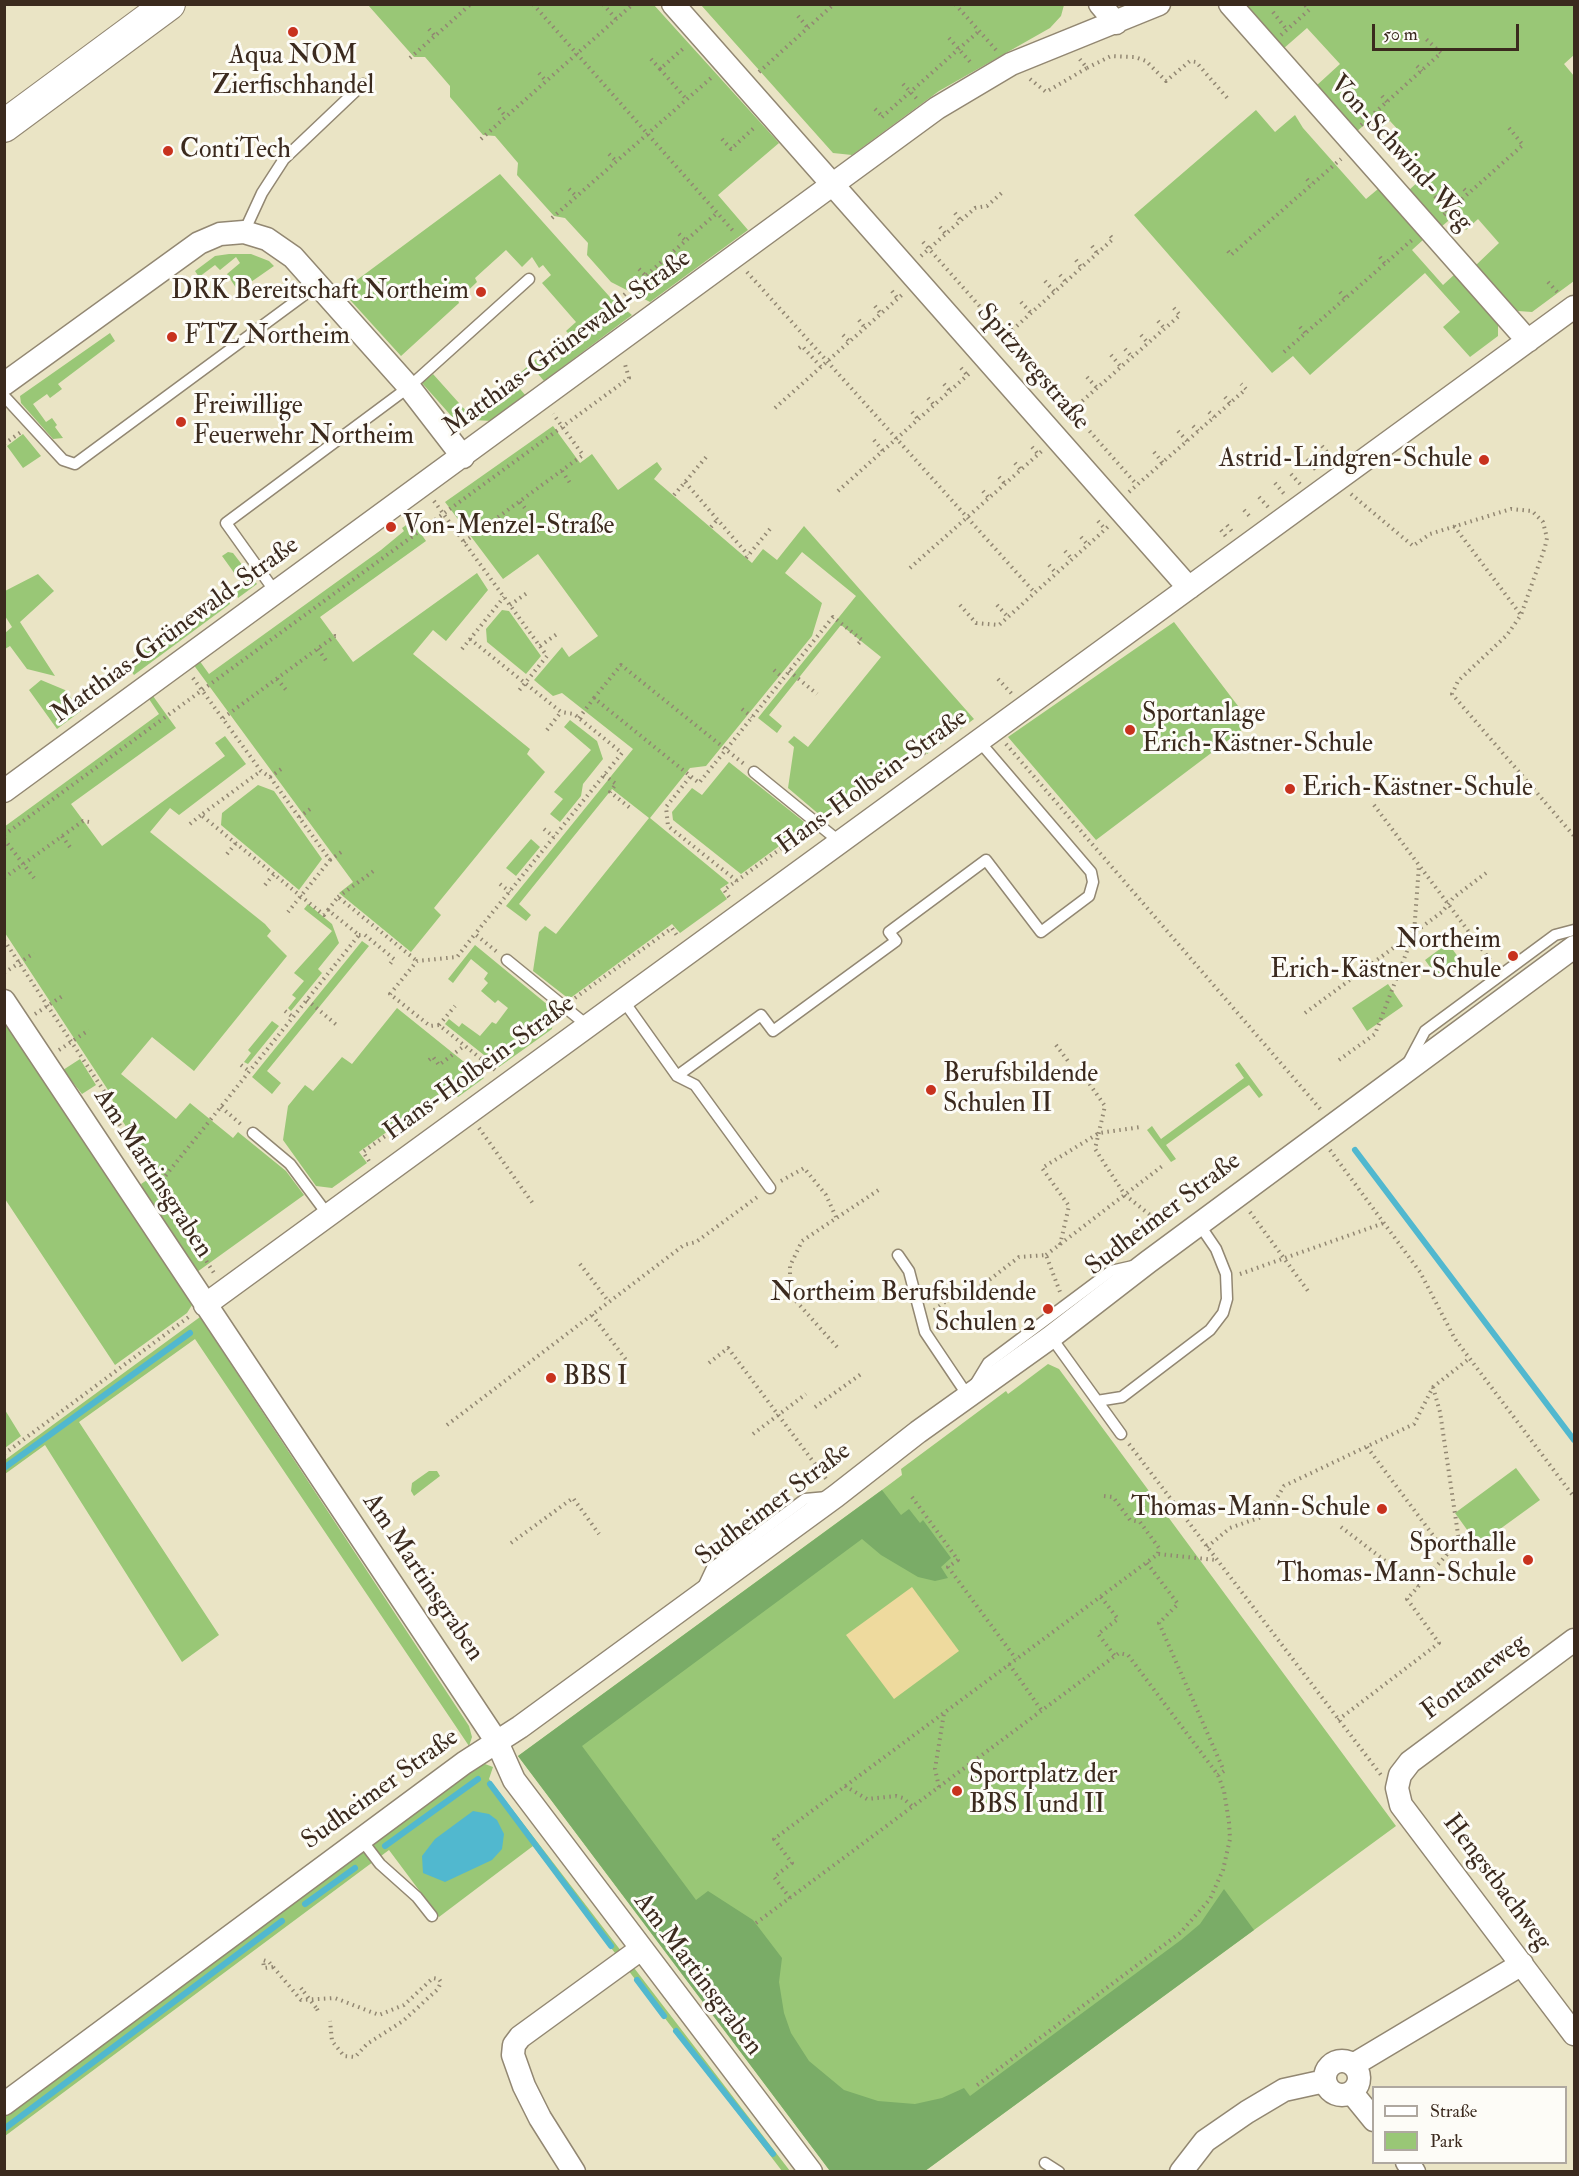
<!DOCTYPE html>
<html>
<head>
<meta charset="utf-8">
<style>
  body { margin:0 }
  #map { position:relative; width:1579px; height:2176px; overflow:hidden; background:#eae4c5; font-family:"IM FELL Double Pica",serif }
  canvas { display:block }
  .frame { position:absolute; inset:0; border:6px solid #3b2a1e; pointer-events:none }
  .legend { position:absolute; left:1372px; top:2086px; width:195px; height:78px; box-sizing:border-box; background:#fdfcf7; border:2px solid #afa8a0; margin:0; padding:8px 10px; list-style:none; font-size:18px; color:#3b2a1e }
  .legend li { display:flex; align-items:center; gap:12px; height:30px }
  .legend b { width:30px; border:2px solid #afa8a0 }
  .scale { position:absolute; left:1372px; top:24px; width:147px; height:27px; box-sizing:border-box; border:3px solid #3b2a1e; border-top:0; padding-left:8px; font-size:18px; line-height:21px; white-space:nowrap; color:#3b2a1e; -webkit-text-stroke:4px #fdfcf7; paint-order:stroke }
</style>
</head>
<body>
<div id="map">
<canvas width="1579" height="2176"></canvas>
<div class="frame"></div>
<ul class="legend">
<li><b style="height:8px;background:#fff"></b>Straße</li>
<li><b style="height:16px;background:#99c776"></b>Park</li>
</ul>
<div class="scale">50 m</div>
</div>
<script>
const g = document.querySelector('canvas').getContext('2d');
g.lineJoin = 'round';
function fillPath(path, color) {
  g.fillStyle = color;
  g.fill(path, 'evenodd');
}
function toPath(rows) {
  const path = new Path2D();
  for (const r of rows) {
    if (r.length === 3) {
      path.moveTo(r[0] + r[2], r[1]);
      path.arc(r[0], r[1], r[2], 0, 2 * Math.PI);
      continue;
    }
    path.moveTo(r[0], r[1]);
    for (let i = 2; i < r.length; i += 2) path.lineTo(r[i], r[i + 1]);
  }
  return path;
}
function stroke(path, color, width, dash) {
  g.strokeStyle = color;
  g.lineWidth = width;
  g.lineCap = dash ? 'butt' : 'round';
  g.setLineDash(dash || []);
  g.stroke(path);
}
function write(font, color, halo, rows, align = 'center') {
  g.font = font + ' "IM FELL Double Pica",serif';
  g.lineWidth = 6;
  g.setLineDash([]);
  g.textBaseline = 'middle';
  g.strokeStyle = halo;
  g.fillStyle = color;
  for (const [text, x, y, turn = 0] of rows) {
    g.save();
    g.translate(x, y);
    g.rotate((+turn || 0) * Math.PI / 180);
    g.textAlign = isNaN(turn) ? turn : align;
    if (halo) g.strokeText(text, 0, 0);
    g.fillText(text, 0, 0);
    g.restore();
  }
}
fillPath(toPath([
  [368,5,654,5,779,143,718,195,748,230,650,302,611,282,587,255,588,243,565,218,554,216,517,175,518,163,495,136,483,135,450,97,450,86,425,57,414,57],
  [701,5,1064,5,1061,16,1050,28,939,91,852,155,833,153],
  [1244,5,1574,5,1574,55,1564,64,1574,76,1574,281,1532,312,1518,311,1510,304,1475,266,1499,243,1478,219,1466,230,1454,216,1441,227,1408,191,1421,179,1389,144,1401,133,1390,121,1378,131,1369,121,1356,132,1316,86,1340,64,1307,28,1283,49],
  [1256,110,1275,132,1295,115,1303,128,1366,199,1378,189,1424,239,1412,250,1443,285,1455,274,1498,322,1498,336,1470,357,1443,327,1460,312,1425,273,1310,375,1293,356,1272,373,1134,215],
  [500,174,609,296,632,315,544,381,533,368,515,383,526,396,492,421,454,419,422,383,433,374,467,412,493,389,497,393,536,359,541,364,571,336,566,331,576,322,542,283,551,275,543,265,539,268,532,257,522,267,506,250,475,278,477,282,458,300,459,303,401,356,342,291],
  [229,254,251,254,269,261,274,266,238,291,227,274,240,263,236,257,220,270,215,265,199,277,195,271,215,256],
  [110,333,115,341,58,384,62,389,50,398,47,394,33,404,46,422,52,418,57,425,55,427,63,438,53,439,21,403,20,396],
  [553,426,580,463,592,454,618,490,657,462,662,469,654,479,752,563,763,549,777,560,804,526,974,719,927,754,919,745,821,816,788,788,794,747,788,742,794,736,808,747,881,657,841,625,769,715,782,726,777,733,758,718,856,596,802,552,785,573,822,603,812,636,706,766,690,768,650,818,729,883,720,889,727,899,680,933,672,924,569,999,533,971,539,932,545,926,556,934,649,818,612,789,519,904,531,915,526,921,506,906,633,749,562,693,553,696,534,680,562,647,569,657,598,636,538,554,503,579,445,502],
  [23,434,41,456,23,468,7,446],
  [412,521,426,541,320,617,353,662,477,573,488,590,446,641,433,630,413,654,530,749,527,754,545,772,434,908,441,915,411,952,339,893,353,882,193,664,199,660,209,674,381,550,404,531,402,528],
  [228,552,233,553,257,584,238,598,234,586,240,581,222,556],
  [38,574,54,591,20,622,55,676,27,669,10,646,5,649,5,633,12,627,5,616,5,591],
  [223,594,230,600,230,604,134,675,125,663],
  [502,610,509,611,541,656,526,674,487,642,486,629],
  [1174,622,1251,723,1096,840,1008,737],
  [41,680,65,690,81,711,57,729,29,690],
  [153,696,176,728,71,804,102,846,225,756,215,743,225,736,246,764,179,815,170,808,150,832,265,924,271,931,267,936,287,956,194,1071,152,1037,121,1074,176,1119,190,1103,233,1138,238,1132,286,1171,304,1195,197,1272,147,1198,141,1184,156,1174,120,1117,108,1090,5,933,4,827,159,714,149,699],
  [570,720,597,741,603,759,583,784,581,796,560,822,550,814,563,799,554,792,591,750,564,727],
  [729,762,808,825,741,874,673,820,672,812,692,788,702,795],
  [258,785,274,791,322,859,299,890,221,825,222,813],
  [531,839,540,847,516,876,506,868],
  [308,904,332,924,339,943,318,969,322,973,291,1011,288,1008,296,998,292,995,304,981,294,973,332,931,304,909],
  [362,941,369,946,267,1071,281,1083,272,1094,252,1077],
  [1448,943,1461,961,1438,978,1425,960],
  [475,945,554,1010,552,1029,499,1067,445,1024,449,1019,459,1027,462,1023,480,1036,492,1022,496,1024,508,1008,498,1000,495,1003,481,991,488,983,484,979,488,973,471,959,453,983,448,979],
  [1388,984,1403,1006,1367,1031,1352,1008],
  [397,1008,484,1078,458,1097,449,1087,359,1152,367,1163,332,1188,316,1186,283,1140,288,1106,305,1085,313,1091,342,1057,352,1064],
  [272,1021,279,1026,248,1064,244,1062,251,1053,248,1050],
  [4,1022,192,1305,187,1313,115,1365,5,1199],
  [80,1059,96,1085,82,1094,63,1070],
  [1239,1062,1263,1095,1259,1098,1249,1085,1243,1089,1166,1145,1176,1159,1171,1162,1147,1130,1152,1126,1161,1139,1225,1092,1244,1078,1235,1065],
  [200,1317,469,1726,472,1737,469,1746,195,1339,79,1422,219,1635,182,1662,45,1445,5,1474,5,1460],
  [1048,1364,1059,1369,1396,1826,925,2171,830,2171,518,1756,890,1484,902,1475,901,1469,1006,1391,1008,1394],
  [5,1410,21,1436,5,1448,4,1448],
  [1516,1468,1540,1500,1478,1545,1455,1513],
  [429,1471,437,1471,440,1476,414,1496,411,1491,412,1483],
  [485,1764,493,1767,489,1779,790,2171,782,2171,533,1846,439,1917,389,1850,5,2136,4,2116,478,1766]
]), '#99c776');
fillPath(toPath([
  [882,1490,901,1515,909,1509,920,1523,923,1520,951,1558,941,1567,948,1578,935,1581,918,1577,881,1555,862,1539,582,1746,696,1900,708,1891,753,1920,782,1958,779,1982,784,2013,791,2033,809,2061,844,2090,878,2101,915,2104,942,2098,964,2088,970,2096,1181,1940,1200,1924,1224,1889,1254,1930,925,2171,830,2171,518,1756]
]), '#7aac67');
fillPath(toPath([
  [912,1587,959,1651,894,1699,846,1635]
]), '#eeda9e');
fillPath(toPath([
  [473,1811,489,1814,497,1820,504,1834,502,1849,492,1860,445,1882,423,1873,422,1856,435,1839]
]), '#51b8cf');
stroke(toPath([
  [1355,1150,1574,1440],
  [4,1468,190,1333],
  [490,1784,611,1946],
  [385,1846,478,1779],
  [305,1904,355,1868],
  [637,1980,664,2016],
  [676,2031,773,2154],
  [4,2129,282,1921]
]), '#51b8cf', 6);
const service = toPath([
  [244,232,262,193,284,159,363,84],
  [4,396,63,460,75,464,319,284],
  [276,593,226,523,409,387,529,279],
  [754,772,840,842],
  [507,960,588,1026],
  [623,1000,677,1076,695,1085,770,1188],
  [1408,1063,1425,1031,1555,935,1574,930],
  [677,1076,761,1015,773,1031,896,941,889,932,986,860,1041,932,1089,896,1093,882,1091,872,979,741],
  [253,1133,290,1164,328,1215],
  [898,1255,909,1271,925,1332,968,1396,988,1363,1111,1271,1133,1266],
  [1051,1337,1121,1434],
  [1097,1401,1122,1397,1210,1330,1223,1313,1227,1299,1226,1274,1216,1249,1199,1224],
  [703,1587,712,1568,805,1499,827,1497],
  [361,1839,380,1864,417,1897,432,1916],
  [1045,2163,1059,2172]
]);
const minor = toPath([
  [673,4,1189,588],
  [1100,4,1116,23],
  [1230,4,1528,341],
  [4,384,199,243,220,234,244,232,267,239,293,257,409,387,463,457],
  [4,791,937,108,1011,64,1159,4],
  [4,1001,497,1742,514,1780,811,2172],
  [205,1305,1574,307],
  [1574,1640,1410,1762,1400,1775,1397,1788,1401,1805,1574,2034],
  [1342,2078,17],
  [1353,2065,1522,1964],
  [1352,2093,1374,2120],
  [4,2104,464,1763,520,1727,836,1496,918,1432,1051,1337,1148,1262,1574,947],
  [1407,2162,1414,2172],
  [574,2172,540,2118,524,2086,513,2055,514,2045,520,2037,641,1949],
  [1181,2172,1205,2141,1247,2112,1284,2090,1325,2081]
]);
const secondary = toPath([
  [4,126,169,4]
]);
stroke(service, '#928772', 13);
stroke(minor, '#928772', 25);
stroke(secondary, '#928772', 34);
stroke(toPath([
  [533,4,735,233],
  [603,4,616,19],
  [955,4,997,51],
  [1273,12,1287,30],
  [798,16,808,28],
  [429,29,435,36],
  [1281,35,1309,10,1305,5],
  [949,38,972,64],
  [410,58,471,4],
  [651,59,660,69,685,47],
  [1417,66,1422,71],
  [1087,68,1111,56,1135,57,1146,61,1166,81,1190,61,1196,62,1229,100],
  [660,69,687,100],
  [759,72,834,4],
  [539,73,546,81],
  [1030,79,1046,92,1087,68,1078,57],
  [903,84,917,99],
  [1382,96,1387,102],
  [1355,107,1365,121],
  [499,108,506,117],
  [875,109,883,117],
  [882,117,979,31],
  [1361,125,1441,53,1425,38],
  [481,139,633,4],
  [722,139,731,149,756,126],
  [609,154,617,162],
  [1307,179,1311,184],
  [569,189,577,197],
  [1464,189,1468,193],
  [1435,196,1447,212],
  [955,213,961,221],
  [1444,215,1523,145,1509,128,1507,130],
  [552,218,711,78],
  [940,227,946,234],
  [679,234,686,241],
  [923,242,1137,485],
  [1092,246,1097,253],
  [1228,251,1231,255,1341,159],
  [921,256,975,208,987,206,1004,191],
  [1380,257,1385,264],
  [1076,260,1081,267],
  [639,269,646,276],
  [747,272,1035,593],
  [1060,275,1065,281],
  [1045,281,1054,291],
  [1548,282,1560,295],
  [892,291,898,299],
  [1340,292,1346,299],
  [624,295,717,213],
  [1021,302,1030,312],
  [875,306,881,314],
  [859,320,865,328],
  [1158,321,1165,329],
  [1300,327,1306,334],
  [843,335,850,342],
  [1141,335,1148,343],
  [999,342,1113,239,1108,233],
  [799,348,802,346,821,367],
  [1125,349,1132,357],
  [1284,352,1412,240],
  [1111,355,1121,367],
  [961,368,967,375],
  [1087,377,1097,388],
  [944,384,950,391],
  [1225,397,1230,403],
  [928,398,934,405],
  [775,408,904,293],
  [912,412,918,419],
  [1209,412,1214,417],
  [1067,419,1072,410,1180,315,1173,307],
  [1193,426,1198,431],
  [1178,431,1187,441],
  [874,440,883,451],
  [4,444,21,432],
  [1322,446,1334,460],
  [1032,447,1038,454],
  [1154,452,1163,463],
  [1307,459,1316,470],
  [1015,463,1021,470],
  [562,471,570,483],
  [1291,474,1300,484],
  [999,477,1005,484],
  [685,482,748,555],
  [1275,483,1285,495],
  [838,491,971,372],
  [983,491,989,498],
  [1129,492,1246,389,1241,384],
  [1351,494,1413,546,1430,534,1511,509,1532,511,1543,522,1547,538,1545,547,1521,615,1507,635,1458,681,1452,694,1574,836],
  [674,495,707,456],
  [1259,497,1268,507],
  [434,501,547,656,517,693],
  [520,502,529,513],
  [1244,510,1252,519],
  [1098,521,1105,529],
  [1227,525,1233,533],
  [1454,526,1521,615],
  [711,527,717,520],
  [1221,530,1227,538],
  [1081,537,1088,545],
  [464,542,583,455,553,414],
  [1065,551,1072,559],
  [746,558,770,529],
  [1049,565,1056,573],
  [910,568,1042,451],
  [510,605,527,593],
  [960,605,976,623,999,625,1109,526],
  [997,605,1008,617],
  [470,639,561,712,574,714,622,753,475,934],
  [540,646,557,634],
  [318,649,327,662],
  [462,649,504,597],
  [774,670,783,678],
  [789,671,817,694],
  [193,678,261,771,270,777,330,860,288,912],
  [277,679,287,691],
  [998,679,1012,694],
  [594,698,621,665,744,764],
  [742,709,752,717],
  [223,718,335,636,339,637],
  [579,718,594,698,699,783,833,617,862,640,857,645],
  [547,730,561,712],
  [1006,744,1322,1111],
  [604,775,616,784,610,792,630,808],
  [270,777,284,767],
  [690,777,666,807,668,826,737,881],
  [1374,805,1493,964],
  [828,814,919,748,925,756],
  [299,817,313,807],
  [190,824,201,815],
  [544,829,554,837],
  [4,835,629,378,624,361],
  [62,836,72,850],
  [4,839,34,878],
  [227,854,236,843],
  [330,860,344,850],
  [4,878,83,821,90,822],
  [500,884,510,892],
  [265,885,274,874],
  [338,897,375,870],
  [729,897,724,890,805,831],
  [328,910,338,897,417,961],
  [359,935,365,935,394,959,390,964],
  [4,940,110,1100],
  [4,973,34,953],
  [575,998,672,928,678,937],
  [307,1000,339,1027],
  [285,1011,293,1017],
  [1305,1013,1442,912,1453,898,1486,873],
  [35,1014,64,995],
  [439,1025,455,1006],
  [1056,1045,1068,1061],
  [59,1050,89,1030],
  [429,1060,433,1057,439,1065,464,1046],
  [1339,1060,1375,1034,1414,933,1419,865],
  [241,1065,249,1071],
  [495,1070,439,1025,430,1026,390,994,417,961,457,957,475,934,497,952],
  [1086,1079,1105,1106,1095,1149,1125,1195,1164,1226],
  [100,1094,214,1273],
  [221,1107,243,1126],
  [479,1128,534,1205],
  [1330,1150,1420,1272,1455,1339,1574,1497],
  [369,1161,363,1152,447,1092],
  [781,1181,804,1168,826,1195,836,1217],
  [158,1185,359,935,328,910,324,915,201,815,261,771],
  [1250,1212,1308,1291],
  [1060,1245,1069,1206,1042,1168,1099,1133,1141,1127],
  [1046,1255,1165,1164],
  [580,1264,609,1302],
  [1240,1274,1384,1223],
  [934,1310,963,1289,976,1290,1019,1257,1046,1255,1060,1292],
  [592,1315,627,1361],
  [837,1347,795,1300,790,1289,790,1266,802,1241,880,1189],
  [709,1363,728,1348,827,1480],
  [815,1407,861,1374],
  [447,1425,684,1245,696,1242,760,1195],
  [753,1434,806,1394],
  [1129,1444,1381,1775],
  [1367,1447,1447,1554],
  [4,1454,190,1316],
  [1104,1496,1113,1497,1130,1520,1140,1522,1159,1548,1158,1554],
  [912,1497,958,1560,948,1567,1016,1659],
  [1341,1527,1418,1586],
  [511,1543,573,1498,599,1534],
  [1207,1547,1230,1528,1267,1515,1284,1486,1414,1424,1433,1387,1470,1358],
  [1147,1563,1178,1604,1159,1623,1224,1771,1218,1775],
  [1101,1597,1118,1619,1098,1634,1115,1656],
  [1009,1664,1042,1711],
  [1338,1720,1439,1643,1407,1599,1459,1541,1440,1412,1433,1387],
  [845,1786,867,1799,896,1796,903,1798,913,1807],
  [939,1787,935,1769,944,1713],
  [790,1898,774,1877,792,1863,774,1839,1158,1554,1216,1560],
  [756,1923,1119,1653,1128,1655,1218,1775,1224,1791,1229,1822,1230,1839,1223,1870,1210,1899,1180,1933,976,2086],
  [273,1967,264,1968,263,1960,269,1962,301,2000,335,1998,379,2015,404,2005,433,1978,439,1979,441,1982,438,1989,403,2021,367,2044,355,2057,344,2056,332,2041,330,2021],
  [301,1988,304,1992],
  [317,2009,319,2013]
]), '#928772', 4, [1.5, 4.5]);
stroke(service, '#fff', 10);
stroke(minor, '#fff', 22);
stroke(secondary, '#fff', 32);
stroke(toPath([
  [304,1992,317,2009]
]), '#928772', 4, [1.5, 4.5]);
for (const [x, y, r, color] of [
  [293,32,6,"#c8321e"],
  [168,151,6,"#c8321e"],
  [481,292,6,"#c8321e"],
  [172,337,6,"#c8321e"],
  [181,422,6,"#c8321e"],
  [1484,460,6,"#c8321e"],
  [391,527,6,"#c8321e"],
  [1130,730,6,"#c8321e"],
  [1290,789,6,"#c8321e"],
  [1513,956,6,"#c8321e"],
  [931,1090,6,"#c8321e"],
  [1048,1309,6,"#c8321e"],
  [551,1378,6,"#c8321e"],
  [1382,1509,6,"#c8321e"],
  [1528,1560,6,"#c8321e"],
  [957,1791,6,"#c8321e"]
]) {
  const dot = new Path2D();
  dot.arc(x, y, r, 0, 2 * Math.PI);
  g.fillStyle = color;
  g.fill(dot);
  stroke(dot, '#fdfcf7', 2);
}
write('26px', '#3b2a1e', '#fdfcf7', [
  ["Aqua NOM",293,57,"center"],
  ["Zierfischhandel",293,87,"center"],
  ["ContiTech",180,151],
  ["DRK Bereitschaft Northeim",469,292,"right"],
  ["FTZ Northeim",184,337],
  ["Freiwillige",193,407],
  ["Feuerwehr Northeim",193,437],
  ["Astrid-Lindgren-Schule",1472,460,"right"],
  ["Von-Menzel-Straße",403,527],
  ["Sportanlage",1142,715],
  ["Erich-Kästner-Schule",1142,745],
  ["Erich-Kästner-Schule",1302,789],
  ["Northeim",1501,941,"right"],
  ["Erich-Kästner-Schule",1501,971,"right"],
  ["Berufsbildende",943,1075],
  ["Schulen II",943,1105],
  ["Northeim Berufsbildende",1036,1294,"right"],
  ["Schulen 2",1036,1324,"right"],
  ["BBS I",563,1378],
  ["Thomas-Mann-Schule",1370,1509,"right"],
  ["Sporthalle",1516,1545,"right"],
  ["Thomas-Mann-Schule",1516,1575,"right"],
  ["Sportplatz der",969,1776],
  ["BBS I und II",969,1806]
], 'left');
write('26px', '#3b2a1e', '#fdfcf7', [
  ["Von-Schwind-Weg",1400,154,48],
  ["Matthias-Grünewald-Straße",568,344,-36],
  ["Spitzwegstraße",1032,368,49],
  ["Matthias-Grünewald-Straße",176,631,-36],
  ["Hans-Holbein-Straße",873,783,-36],
  ["Hans-Holbein-Straße",480,1069,-36],
  ["Am Martinsgraben",152,1174,57],
  ["Sudheimer Straße",1164,1215,-37],
  ["Sudheimer Straße",774,1505,-37],
  ["Am Martinsgraben",422,1578,56],
  ["Fontaneweg",1475,1678,-37],
  ["Sudheimer Straße",381,1790,-36],
  ["Hengstbachweg",1496,1883,53],
  ["Am Martinsgraben",697,1975,53]
]);
</script>
</body>
</html>
